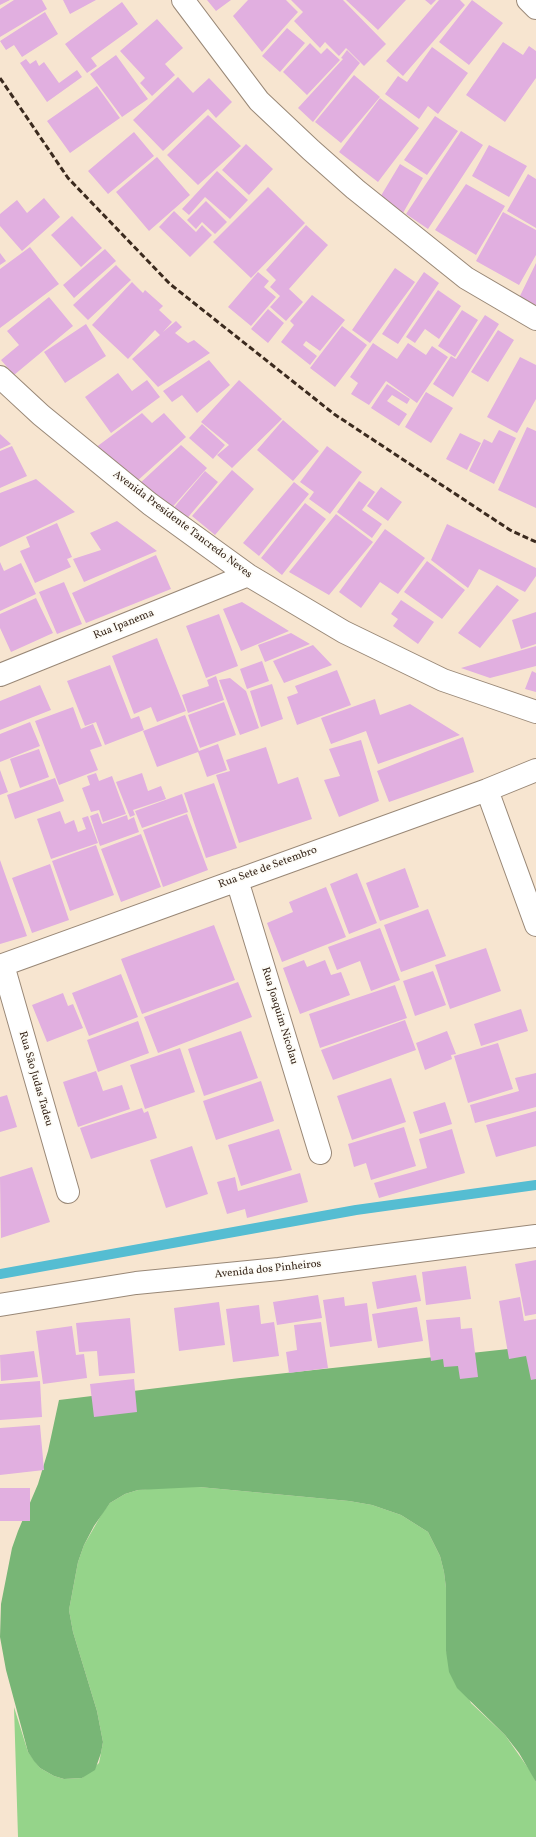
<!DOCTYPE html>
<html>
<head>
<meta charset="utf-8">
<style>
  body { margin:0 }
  canvas { display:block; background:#f7e5d0 }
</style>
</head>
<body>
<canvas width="536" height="1837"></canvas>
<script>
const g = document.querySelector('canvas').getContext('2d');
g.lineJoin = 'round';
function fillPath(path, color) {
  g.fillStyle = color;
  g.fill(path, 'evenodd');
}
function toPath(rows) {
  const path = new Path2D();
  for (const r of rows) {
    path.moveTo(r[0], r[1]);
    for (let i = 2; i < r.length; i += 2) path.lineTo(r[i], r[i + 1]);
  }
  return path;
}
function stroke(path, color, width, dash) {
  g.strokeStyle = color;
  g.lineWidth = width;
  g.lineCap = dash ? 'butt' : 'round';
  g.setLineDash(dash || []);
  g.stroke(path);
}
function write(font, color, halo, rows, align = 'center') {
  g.font = font + ' Vollkorn,serif';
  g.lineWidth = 3.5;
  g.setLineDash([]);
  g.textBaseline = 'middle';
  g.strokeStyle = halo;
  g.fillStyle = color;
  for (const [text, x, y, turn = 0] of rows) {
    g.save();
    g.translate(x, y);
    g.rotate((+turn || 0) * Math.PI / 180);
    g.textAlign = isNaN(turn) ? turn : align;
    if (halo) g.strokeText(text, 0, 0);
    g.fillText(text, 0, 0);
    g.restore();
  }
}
fillPath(toPath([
  [169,1487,199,1487,349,1501,372,1505,401,1515,428,1532,440,1556,444,1572,446,1588,446,1651,471,1703,505,1735,533,1775,536,1782,536,1837,18,1837,14,1707,28,1752,40,1768,54,1776,64,1779,82,1778,99,1763,101,1753,103,1742,97,1711,73,1632,69,1610,78,1562,84,1545,103,1512,110,1503,125,1494,138,1490]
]), '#95d48a');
fillPath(toPath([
  [536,1346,536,1782,519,1753,505,1735,457,1688,449,1672,446,1651,446,1588,444,1572,440,1556,428,1532,401,1515,372,1505,349,1501,199,1487,138,1490,125,1494,110,1503,94,1526,84,1545,78,1562,69,1610,73,1632,97,1711,103,1742,101,1753,95,1770,82,1778,64,1779,54,1776,40,1768,34,1761,28,1752,6,1670,0,1637,1,1604,12,1548,18,1531,38,1484,48,1451,59,1400,240,1378]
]), '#78b676');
stroke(toPath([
  [0,1274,356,1210,536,1185]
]), '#55bdd2', 10);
fillPath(toPath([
  [0,0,10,0,0,5],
  [14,0,42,0,47,9,0,37,0,9],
  [63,0,96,0,70,14],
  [207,0,231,0,216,11],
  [248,0,286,0,298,12,262,52,233,16],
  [291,0,343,0,386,44,364,66,346,48,339,56,325,42,320,48,294,21,303,12],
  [346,0,406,0,378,30],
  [425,0,436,0,431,5],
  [439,0,460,0,465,5,403,76,386,61],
  [472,0,503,23,469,65,439,42],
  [122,2,138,24,91,58,97,66,87,73,65,44],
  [45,12,58,34,22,57,14,45,6,50,0,41],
  [157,19,183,48,165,64,175,75,152,96,140,83,145,78,120,51],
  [287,28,305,43,280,72,262,56],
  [503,42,523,55,529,46,536,51,536,78,505,122,466,95],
  [310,43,321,54,327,48,340,60,307,95,283,72],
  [432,47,468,73,438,114,428,106,419,119,385,94,398,76,407,82],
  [347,50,360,63,313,122,298,108,343,59,341,58],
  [116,55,148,99,122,117,90,74],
  [26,59,30,64,36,60,39,66,44,62,59,83,77,70,82,77,47,102,20,63],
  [354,75,380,97,341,143,315,122],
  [178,77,193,93,209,78,232,102,216,118,208,109,163,151,133,120],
  [97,86,120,118,70,153,47,121],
  [380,98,419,128,378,182,339,152],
  [208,115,241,146,198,185,167,155],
  [435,116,458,131,427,175,404,160],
  [461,131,483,145,428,229,406,214],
  [134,132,154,156,108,194,88,171],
  [246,144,273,169,249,195,222,170],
  [489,145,527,166,509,197,472,176],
  [157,157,190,195,149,231,116,192],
  [400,164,423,178,403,213,379,199],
  [217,171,248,200,230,219,205,197,189,215,182,209],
  [528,174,536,179,536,228,507,211],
  [466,184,505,206,476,255,435,230],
  [268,187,305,223,251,278,213,242],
  [44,198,60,217,22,251,0,226,0,214,17,200,27,213],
  [206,201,227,222,215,234,202,222,196,229,187,220],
  [174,211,196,232,202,225,212,235,190,257,159,227],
  [503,212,536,230,536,255,519,285,476,261],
  [72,216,102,248,81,267,51,235],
  [306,225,328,245,289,289,303,302,286,321,270,307,280,296,270,287,276,280,266,270],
  [30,247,59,284,0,328,0,269],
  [105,249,116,261,74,298,63,285],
  [0,253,6,261,0,265],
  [536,263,536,307,519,298],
  [116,265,131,280,88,320,73,305],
  [395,268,415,282,370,343,352,330],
  [258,272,269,281,264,287,276,297,251,326,228,307],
  [424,272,439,283,398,344,382,334],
  [132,282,143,293,145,290,163,306,159,310,172,322,163,332,176,321,182,327,175,333,188,343,194,340,210,353,158,387,132,359,160,335,155,330,128,359,92,325],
  [438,290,461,306,439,339,425,329,415,343,406,337],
  [312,295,345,320,320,351,306,341,303,345,317,356,310,365,281,342,294,325,290,321],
  [49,297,73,326,14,375,1,360,19,345,7,331],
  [268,309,284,323,268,343,251,329],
  [462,310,478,320,455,357,438,346],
  [485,315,499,324,453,397,433,384,451,356,456,359],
  [86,324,106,356,65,383,44,352],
  [342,326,367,345,335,387,310,368],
  [498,330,514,340,488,382,471,372],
  [373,343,397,359,408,343,426,355,432,346,448,357,417,403,386,381,369,405,351,394,358,383,350,377],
  [520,357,536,365,536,399,517,433,487,417],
  [209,360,230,385,197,413,182,395,172,402,163,391],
  [118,373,132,391,147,380,160,397,111,433,85,397],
  [239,380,282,419,232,468,217,455,229,445,201,422],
  [387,384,410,399,407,404,392,395,387,401,407,414,399,426,371,408],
  [426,392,453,408,431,443,405,427],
  [142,413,152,423,164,413,186,437,136,482,95,448],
  [283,420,319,451,293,481,257,450],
  [202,424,225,445,213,459,189,438],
  [527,427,536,431,536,508,498,490],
  [499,430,516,438,494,484,469,471,484,439,492,443],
  [460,433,481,443,467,470,446,459],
  [0,434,11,444,0,449],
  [181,445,207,468,169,511,138,485],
  [12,446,27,476,0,488,0,451],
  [327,446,362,472,330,514,309,499,314,492,300,482],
  [232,470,254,489,215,535,192,516],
  [205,471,218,482,184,522,171,511],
  [36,479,75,512,0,547,0,493],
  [359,481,375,492,362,510,382,524,372,538,337,512],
  [294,482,309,494,259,556,243,543],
  [381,487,402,502,388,521,367,506],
  [305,503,326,519,282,575,261,558],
  [336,514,373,542,329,595,289,572],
  [117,521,157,551,84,582,73,559,101,550,90,533],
  [57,523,72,557,67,559,71,567,35,583,20,551,30,547,26,537],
  [447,524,536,568,536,576,525,592,479,569,468,588,431,560],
  [385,529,425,558,398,594,380,582,361,608,339,592],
  [156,555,171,589,86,623,72,593],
  [427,561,465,590,442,619,404,592],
  [0,562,4,571,21,563,36,594,0,611],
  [64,582,82,624,57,634,39,592],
  [497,585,519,600,480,648,458,633],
  [36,598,53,633,11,652,0,628,0,614],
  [401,600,434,622,418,644,393,626,398,619,391,614],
  [242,602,289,631,241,651,223,609],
  [536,612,536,644,521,649,512,620],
  [219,614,238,666,206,678,186,626],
  [291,633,310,644,265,662,258,645],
  [157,638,186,711,157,722,151,707,134,714,112,656],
  [313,645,332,665,284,683,273,661],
  [536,646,536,666,490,678,461,668],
  [262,661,269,681,247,689,240,669],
  [110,665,131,719,139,716,144,730,105,745,96,722,85,726,67,681],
  [337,670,351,705,297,725,287,697,298,693,295,686],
  [532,671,536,673,536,692,525,689],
  [216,676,224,700,188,713,182,695,209,686,207,680],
  [230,678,246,691,259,728,240,735,219,680],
  [272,684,283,719,261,727,250,691],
  [40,685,51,710,0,730,0,701],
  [375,699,380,715,410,704,460,735,378,764,366,731,331,744,321,718],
  [224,702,236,735,200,748,188,715],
  [73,707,81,729,93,724,102,746,90,750,98,770,59,785,35,721],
  [185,715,199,751,218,744,227,770,207,777,198,752,157,767,143,731],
  [30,722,40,746,0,762,0,734],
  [463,737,474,772,389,802,377,771],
  [361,740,379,801,339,817,324,780,340,776,329,749],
  [266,747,278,784,298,777,312,819,239,843,216,775,230,771,226,760],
  [39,749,49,777,20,788,10,759],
  [0,770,8,792,0,795],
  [96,773,99,781,112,776,126,814,103,822,99,810,91,812,82,788,90,785,87,776],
  [142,773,148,791,161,786,166,799,133,810,135,815,130,817,116,782],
  [55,778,64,801,15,819,7,795],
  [214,783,237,848,206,858,184,793],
  [182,794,188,812,142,828,135,811],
  [60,811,65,824,74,820,78,832,86,829,82,818,88,816,98,843,51,859,37,819],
  [98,813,102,824,127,815,128,820,134,817,139,832,100,846,90,816],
  [187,814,208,870,163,887,143,830],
  [141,834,161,887,121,902,101,849],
  [96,845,114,895,70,911,52,861],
  [0,860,27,936,0,944],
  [50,864,69,920,32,933,12,878],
  [405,868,419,907,380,921,366,883],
  [357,873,377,923,349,934,330,884],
  [326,887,346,937,282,962,267,923,293,912,289,902],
  [428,909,446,956,401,972,384,925],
  [214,925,235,980,142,1014,121,959],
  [380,928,400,980,371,991,360,961,337,970,328,947],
  [486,948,501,991,450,1009,435,965],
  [304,960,307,967,325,960,331,975,341,972,350,995,300,1014,283,968],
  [433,971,446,1005,415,1016,403,981],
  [121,974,138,1017,89,1036,72,993],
  [238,982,252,1017,158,1053,144,1017],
  [395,985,407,1018,320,1048,309,1014],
  [63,993,68,1006,73,1004,83,1028,47,1042,32,1005],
  [521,1009,528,1031,481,1046,474,1024],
  [405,1020,416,1050,333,1080,321,1050],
  [138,1021,149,1053,98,1072,87,1040],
  [241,1031,258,1078,204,1096,188,1049],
  [447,1031,456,1054,451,1055,452,1059,425,1070,416,1043],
  [498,1043,513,1089,468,1103,454,1056],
  [180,1048,195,1092,145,1109,130,1065],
  [96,1071,103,1091,122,1085,130,1109,78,1127,63,1082],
  [536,1073,536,1107,475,1123,470,1105,519,1091,515,1078],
  [391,1078,406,1122,352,1140,337,1096],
  [261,1081,274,1121,216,1140,203,1101],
  [7,1095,17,1127,0,1132,0,1097],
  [445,1102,452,1124,420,1134,413,1112],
  [142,1108,144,1113,148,1111,157,1138,91,1159,80,1128],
  [536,1111,536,1146,496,1157,486,1125],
  [404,1127,416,1166,371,1180,366,1163,354,1167,348,1144],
  [279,1129,292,1170,241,1186,228,1145],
  [452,1129,465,1173,379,1198,374,1183,427,1168,419,1139],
  [192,1146,208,1194,166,1208,150,1160],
  [32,1167,50,1222,1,1238,0,1177],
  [300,1173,308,1202,247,1218,245,1209,227,1214,217,1182,235,1177,238,1191],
  [536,1260,536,1314,525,1316,515,1264],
  [466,1266,471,1299,426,1305,422,1272],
  [416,1275,421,1301,377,1309,372,1282],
  [318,1295,322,1318,277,1325,273,1302],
  [344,1297,345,1306,367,1303,372,1341,330,1347,323,1300],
  [520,1297,524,1321,536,1319,536,1379,531,1380,526,1356,509,1359,499,1301],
  [219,1302,225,1345,179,1351,174,1308],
  [259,1305,261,1324,274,1322,279,1356,233,1362,226,1309],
  [417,1307,423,1341,378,1348,372,1314],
  [460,1317,461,1329,472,1328,478,1377,460,1379,458,1366,444,1367,443,1359,431,1361,426,1320],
  [130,1318,135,1373,99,1376,97,1351,79,1352,76,1323],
  [321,1322,328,1368,289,1373,286,1352,297,1350,294,1325],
  [72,1326,76,1355,84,1354,87,1378,43,1384,36,1331],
  [34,1351,38,1377,1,1381,0,1355],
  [134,1379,137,1412,94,1417,90,1384],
  [40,1381,42,1417,0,1420,0,1384],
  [40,1425,44,1470,0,1475,0,1428],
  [0,1488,30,1488,30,1521,0,1521]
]), '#e1afe0');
const minor = toPath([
  [183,0,259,101,311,150,355,189,466,278,536,319],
  [528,0,536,8],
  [0,377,41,415,150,504,248,575,344,632,443,680,536,712],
  [0,675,248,575],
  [487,790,536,925],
  [237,880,320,1153],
  [3,965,68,1192],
  [0,966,487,790,536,770],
  [0,1305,136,1283,279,1269,536,1236]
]);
stroke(minor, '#987', 24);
stroke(minor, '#fff', 22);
stroke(toPath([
  [0,78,68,178,170,284,334,414,510,530,536,542]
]), '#3b2a1e', 3, [6, 3]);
write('11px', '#3b2a1e', '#fdfcf7', [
  ["Avenida Presidente Tancredo Neves",182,525,37],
  ["Rua Ipanema",124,625,-22],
  ["Rua Sete de Setembro",268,868,-20],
  ["Rua Joaquim Nicolau",279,1016,73],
  ["Rua São Judas Tadeu",35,1079,74],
  ["Avenida dos Pinheiros",268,1270,-6]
]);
</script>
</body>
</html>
